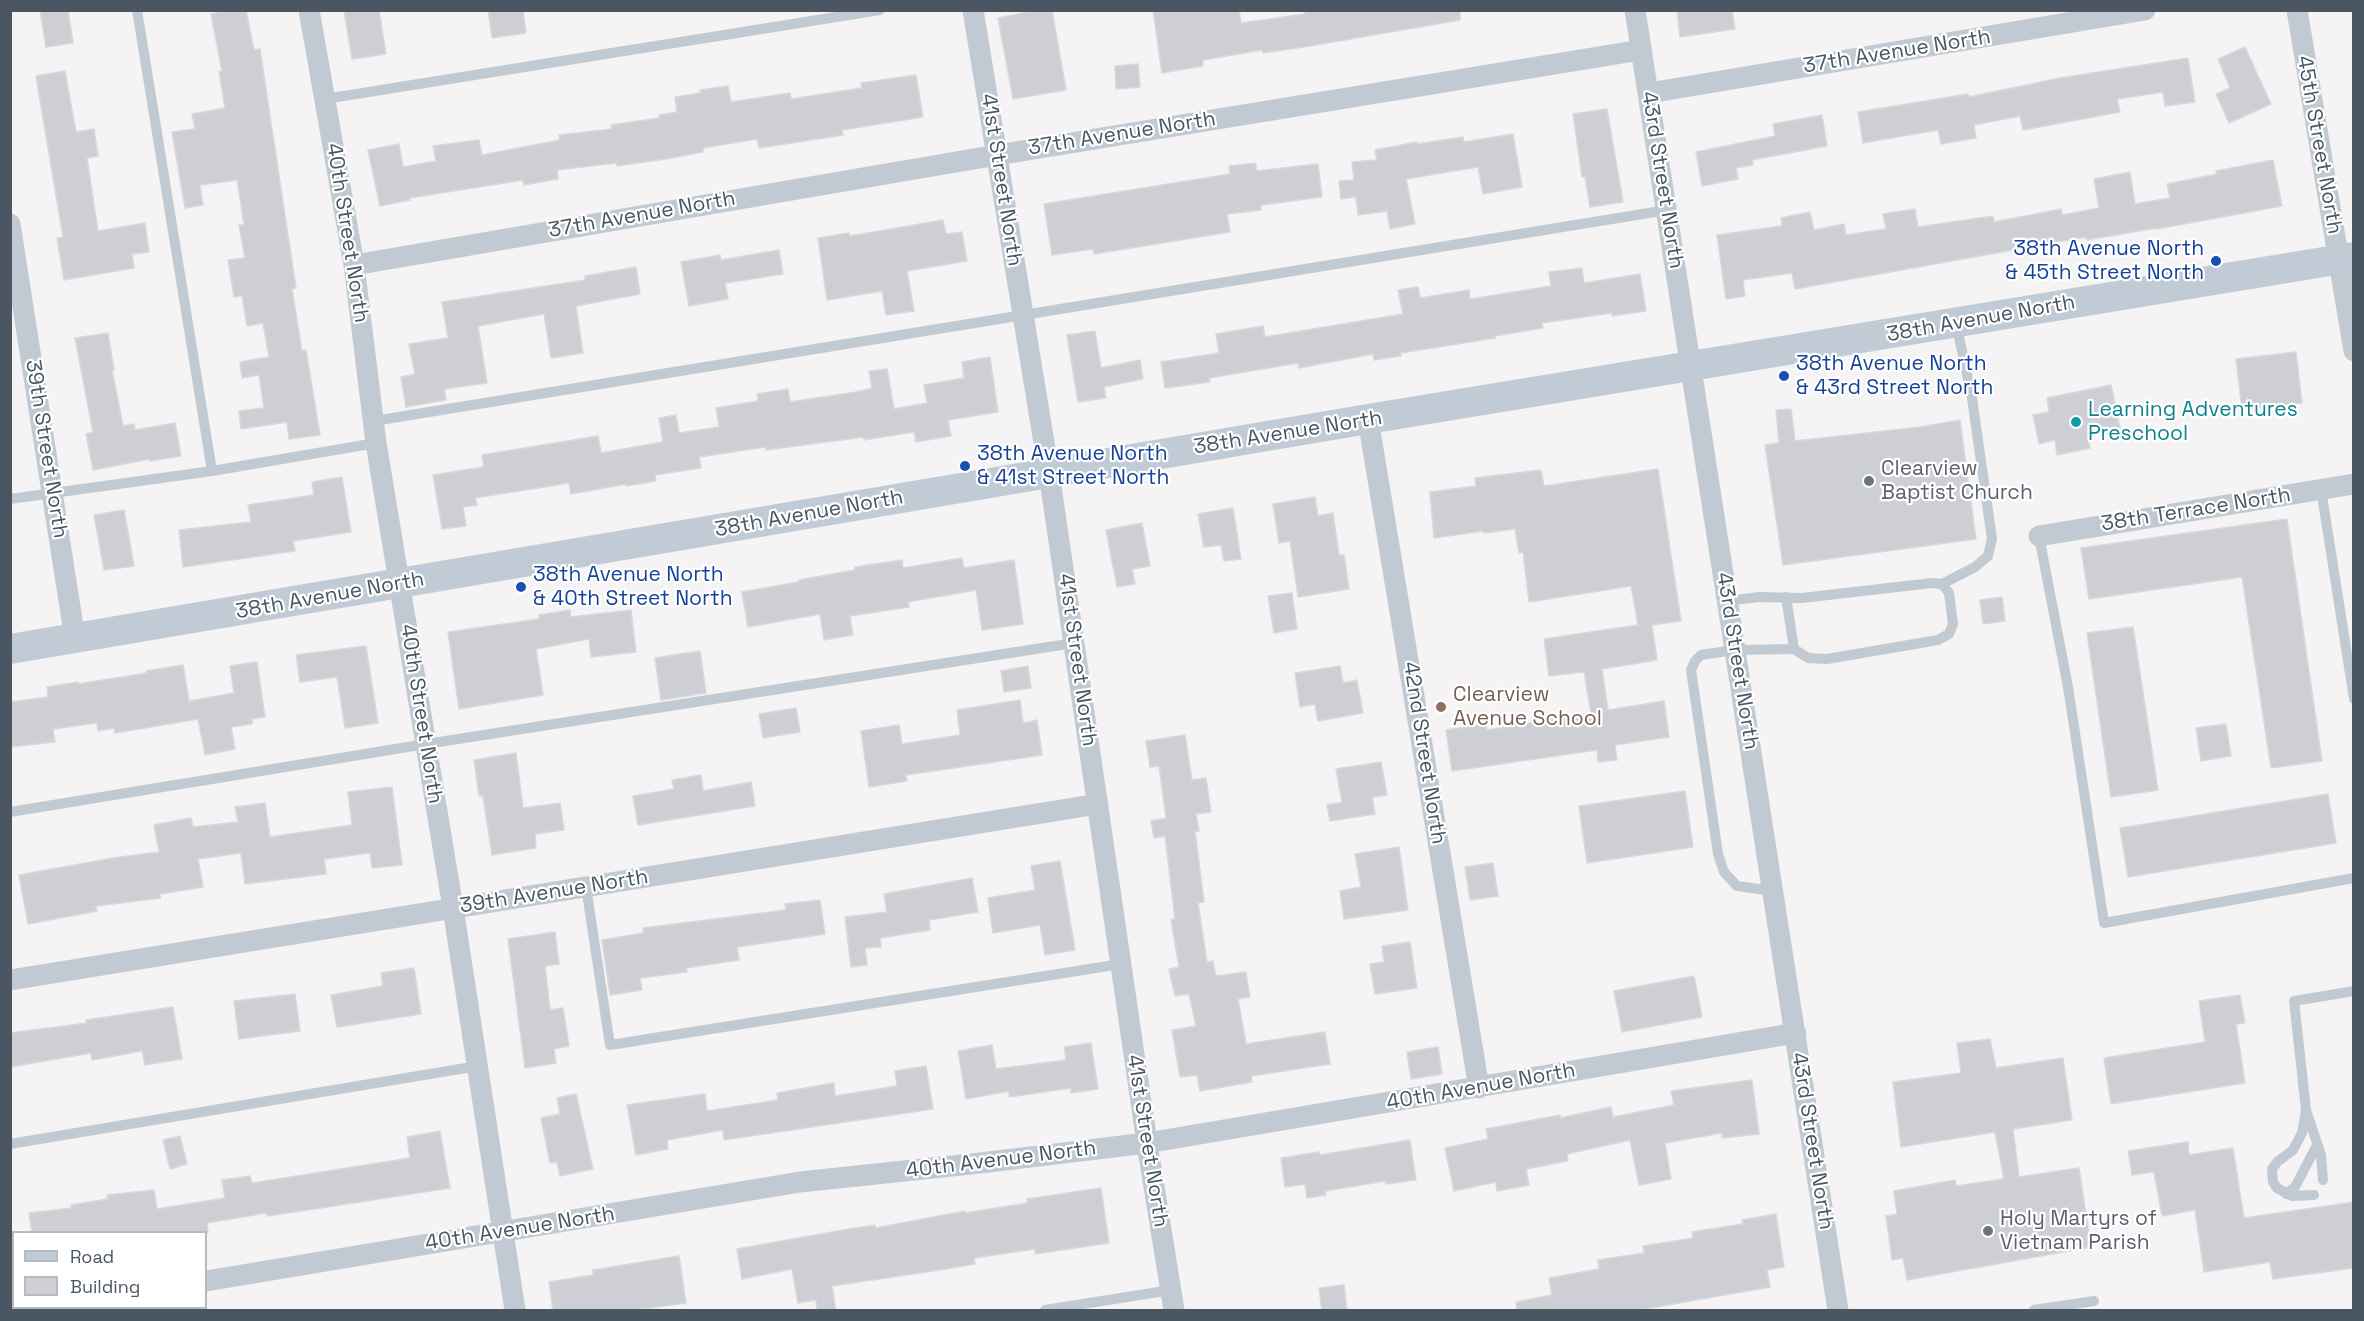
<!DOCTYPE html>
<html>
<head>
<meta charset="utf-8">
<style>
  body { margin:0 }
  #map { position:relative; width:2364px; height:1321px; overflow:hidden; background:#f5f3f3; font-family:"Space Grotesk",sans-serif }
  canvas { display:block }
  .frame { position:absolute; inset:0; border:12px solid #4a5661; pointer-events:none }
  .legend { position:absolute; left:12px; top:1231px; width:195px; height:78px; box-sizing:border-box; background:#fff; border:2px solid #b7bbc0; margin:0; padding:8px 10px; list-style:none; font-size:18px; color:#4a5661 }
  .legend li { display:flex; align-items:center; gap:12px; height:30px }
  .legend b { width:30px; border:2px solid #b7bbc0 }
</style>
</head>
<body>
<div id="map">
<canvas width="2364" height="1321"></canvas>
<div class="frame"></div>
<ul class="legend">
<li><b style="height:8px;background:#c1cbd6"></b>Road</li>
<li><b style="height:16px;background:#cdcfd5"></b>Building</li>
</ul>
</div>
<script>
const g = document.querySelector('canvas').getContext('2d');
g.lineJoin = 'round';
function fillPath(path, color) {
  g.fillStyle = color;
  g.fill(path, 'evenodd');
}
function toPath(rows) {
  const path = new Path2D();
  for (const r of rows) {
    path.moveTo(r[0], r[1]);
    for (let i = 2; i < r.length; i += 2) path.lineTo(r[i], r[i + 1]);
  }
  return path;
}
function stroke(path, color, width, dash) {
  g.strokeStyle = color;
  g.lineWidth = width;
  g.lineCap = dash ? 'butt' : 'round';
  g.setLineDash(dash || []);
  g.stroke(path);
}
function write(font, color, halo, rows, align = 'center') {
  g.font = font + ' "Space Grotesk",sans-serif';
  g.lineWidth = 4.5;
  g.setLineDash([]);
  g.textBaseline = 'middle';
  g.strokeStyle = halo;
  g.fillStyle = color;
  for (const [text, x, y, turn = 0] of rows) {
    g.save();
    g.translate(x, y);
    g.rotate((+turn || 0) * Math.PI / 180);
    g.textAlign = isNaN(turn) ? turn : align;
    if (halo) g.strokeText(text, 0, 0);
    g.fillText(text, 0, 0);
    g.restore();
  }
}
const building = toPath([
  [40,10,68,10,73,43,46,47,40,10],
  [230,10,246,10,254,50,260,49,296,288,292,289,302,351,306,350,320,435,289,439,287,422,241,429,239,411,264,408,259,375,242,378,240,362,269,357,263,323,247,326,242,296,234,297,228,260,245,258,239,225,244,225,237,180,200,185,203,205,185,208,172,132,195,129,192,114,225,108,219,72,222,71,211,14,230,10],
  [344,10,379,10,386,54,352,59,344,10],
  [488,10,523,10,526,33,492,38,488,10],
  [1038,10,1052,10,1066,90,1013,99,998,18,1038,10],
  [1153,10,1239,10,1241,23,1305,14,1304,10,1460,10,1460,20,1310,46,1263,53,1262,50,1203,60,1203,66,1162,73,1153,10],
  [1677,10,1732,10,1735,29,1680,37,1677,10],
  [2245,47,2271,104,2229,123,2216,94,2230,88,2218,59,2245,47],
  [2188,58,2195,102,2165,106,2163,92,2117,99,2120,112,2023,130,2020,116,1974,125,1976,138,1941,144,1938,130,1863,143,1858,112,1968,94,1969,97,2060,78,2188,58],
  [1138,64,1140,87,1116,89,1115,66,1138,64],
  [65,71,76,132,94,129,98,156,87,158,98,231,145,223,149,252,132,254,134,268,64,280,57,238,63,237,36,76,65,71],
  [916,75,923,117,842,130,843,135,759,148,757,139,703,148,703,152,666,159,617,166,616,163,557,170,558,179,524,185,523,180,410,198,410,200,380,206,368,150,399,144,403,167,436,161,433,146,479,140,482,155,560,140,559,135,612,129,611,125,659,118,659,115,677,112,675,97,700,93,700,90,728,86,731,102,790,93,791,99,862,88,861,83,916,75],
  [1607,109,1623,202,1590,207,1585,177,1582,177,1573,114,1607,109],
  [1822,115,1827,146,1752,160,1753,165,1736,168,1738,179,1702,186,1696,152,1775,136,1773,124,1822,115],
  [1513,134,1522,187,1483,194,1478,167,1406,179,1415,224,1390,229,1387,211,1358,215,1356,197,1341,199,1339,181,1354,180,1352,162,1377,160,1375,150,1417,142,1417,144,1463,137,1464,142,1513,134],
  [2273,160,2282,206,2157,229,2157,228,2086,240,2086,237,1795,289,1792,273,1743,280,1745,296,1726,299,1717,235,1782,226,1781,218,1810,212,1814,230,1844,224,1846,235,1886,229,1883,214,1915,209,1918,227,1993,216,1994,222,2061,209,2062,215,2099,208,2094,179,2130,172,2135,204,2170,198,2167,184,2217,174,2216,171,2273,160],
  [1256,163,1256,171,1318,164,1322,197,1261,205,1261,210,1227,214,1230,232,1094,254,1093,249,1052,255,1044,204,1230,174,1229,166,1256,163],
  [943,220,946,234,962,232,967,261,907,271,914,311,886,315,882,291,827,300,818,238,849,233,850,236,943,220],
  [779,250,783,274,725,283,728,299,689,306,681,262,720,255,721,260,779,250],
  [636,267,640,294,576,306,583,353,551,358,544,314,478,326,487,383,444,389,446,400,406,407,401,377,415,374,409,344,448,338,442,302,585,280,585,276,636,267],
  [1582,268,1584,283,1640,274,1646,311,1612,316,1612,313,1542,323,1543,328,1495,336,1495,338,1401,353,1401,356,1374,360,1373,354,1299,368,1298,363,1209,378,1210,382,1165,388,1161,362,1219,353,1216,334,1263,326,1265,337,1403,314,1398,290,1418,287,1420,298,1469,290,1470,299,1551,286,1549,272,1582,268],
  [1095,331,1101,368,1140,360,1143,379,1104,387,1106,398,1078,402,1067,335,1095,331],
  [108,333,114,370,112,370,123,426,134,424,135,430,175,423,181,456,150,461,150,459,93,470,86,434,93,432,75,338,108,333],
  [2296,352,2302,403,2242,410,2236,359,2296,352],
  [990,357,998,412,948,420,951,436,916,442,914,432,864,440,864,437,766,450,765,447,699,457,701,468,655,475,656,481,626,486,626,484,571,494,569,483,475,498,477,505,463,507,466,526,442,529,433,475,484,467,482,455,598,436,601,453,663,442,659,418,676,415,679,433,719,427,716,408,758,401,757,394,788,389,790,402,856,392,872,388,869,371,887,369,894,409,927,403,924,385,964,378,962,362,990,357],
  [2111,385,2120,428,2087,434,2090,448,2057,455,2055,440,2039,444,2033,415,2049,412,2047,398,2111,385],
  [1791,409,1795,441,1920,427,1960,420,1976,539,1783,565,1765,445,1779,443,1776,410,1791,409],
  [1658,469,1681,621,1652,625,1657,660,1602,669,1608,710,1664,701,1669,737,1615,745,1617,760,1598,762,1597,750,1452,771,1446,730,1486,724,1487,730,1591,713,1584,672,1549,676,1544,639,1638,625,1631,586,1529,602,1523,552,1519,553,1515,529,1484,533,1483,531,1434,538,1430,492,1476,486,1475,478,1541,470,1544,486,1658,469],
  [342,477,351,532,293,541,295,551,183,567,179,530,251,522,248,505,314,495,312,482,342,477],
  [1315,497,1318,516,1333,513,1339,555,1344,555,1349,589,1298,597,1290,541,1279,543,1273,504,1315,497],
  [1233,508,1241,559,1224,561,1221,545,1204,547,1198,514,1233,508],
  [124,510,134,566,104,570,94,515,124,510],
  [2287,519,2322,761,2271,768,2242,577,2089,599,2081,548,2287,519],
  [1142,523,1150,566,1132,569,1135,584,1117,587,1106,530,1142,523],
  [962,558,964,568,1014,560,1023,624,982,630,976,590,908,602,909,607,850,616,853,635,824,640,820,614,748,627,742,592,799,582,799,580,855,570,855,567,902,560,903,568,962,558],
  [1292,593,1297,629,1274,633,1268,596,1292,593],
  [2002,597,2005,621,1983,624,1980,600,2002,597],
  [570,610,571,617,631,610,636,652,591,657,589,639,536,649,543,695,459,709,448,632,539,619,539,615,570,610],
  [2133,627,2158,790,2111,797,2087,633,2133,627],
  [366,646,378,723,345,728,337,677,300,682,296,655,366,646],
  [700,651,706,693,661,700,655,658,700,651],
  [257,662,265,717,252,719,252,724,231,727,235,749,205,755,198,719,115,733,114,728,98,731,97,723,53,729,55,742,10,747,10,702,48,697,47,687,78,682,78,684,147,673,146,671,183,665,189,701,234,693,230,666,257,662],
  [1028,666,1031,688,1004,692,1001,671,1028,666],
  [1340,666,1343,683,1357,680,1363,713,1318,721,1315,704,1300,707,1295,673,1340,666],
  [1020,700,1023,723,1037,720,1042,755,906,775,907,781,869,787,861,731,899,725,902,744,960,735,957,710,1020,700],
  [796,708,800,732,763,738,759,714,796,708],
  [2226,724,2231,756,2201,761,2196,728,2226,724],
  [1185,735,1192,780,1206,778,1211,812,1196,814,1199,831,1195,831,1204,902,1198,903,1207,962,1213,961,1216,976,1246,972,1250,997,1238,999,1246,1044,1325,1032,1330,1064,1251,1076,1252,1082,1200,1091,1197,1075,1180,1077,1172,1030,1196,1026,1189,994,1175,996,1169,969,1179,967,1171,920,1175,919,1165,836,1154,838,1151,821,1166,818,1159,766,1150,767,1146,741,1185,735],
  [516,753,523,808,560,803,564,830,535,834,536,848,492,855,483,796,479,796,474,760,516,753],
  [1381,762,1387,795,1372,797,1375,814,1330,821,1327,805,1342,802,1336,769,1381,762],
  [701,775,703,791,751,782,755,806,638,825,633,796,674,789,672,780,701,775],
  [392,787,402,865,372,868,370,853,324,859,326,874,245,884,241,853,198,859,203,887,160,894,161,898,96,906,97,911,28,924,19,875,113,858,159,852,154,825,191,818,193,827,238,822,235,807,265,803,270,837,352,825,348,792,392,787],
  [1685,791,1693,847,1587,863,1579,806,1685,791],
  [2328,794,2336,843,2128,877,2120,828,2328,794],
  [1399,847,1408,910,1344,919,1340,891,1361,887,1355,854,1399,847],
  [1060,861,1075,950,1045,955,1040,925,993,933,988,898,1035,890,1031,866,1060,861],
  [1493,863,1498,896,1470,900,1465,867,1493,863],
  [972,878,978,912,929,920,930,930,880,938,881,947,865,948,867,965,851,967,845,917,887,912,884,894,972,878],
  [820,900,825,934,737,947,739,960,686,968,687,972,640,978,642,990,610,995,602,940,643,933,643,928,786,910,785,904,820,900],
  [555,932,559,964,545,966,550,1010,563,1008,569,1046,554,1049,556,1063,525,1068,508,939,555,932],
  [1410,942,1417,988,1375,994,1370,964,1384,962,1382,946,1410,942],
  [414,968,421,1014,337,1027,331,995,383,986,381,973,414,968],
  [1694,976,1702,1017,1622,1032,1614,991,1694,976],
  [295,994,300,1031,239,1039,234,1001,295,994],
  [2240,995,2245,1023,2236,1024,2245,1083,2111,1104,2104,1058,2205,1042,2199,1001,2240,995],
  [173,1007,182,1059,145,1065,142,1051,92,1060,91,1053,10,1067,10,1033,87,1023,86,1020,173,1007],
  [1990,1039,1996,1068,2063,1058,2072,1120,2013,1129,2019,1177,2079,1168,2091,1247,1907,1280,1903,1258,1892,1260,1886,1216,1897,1214,1894,1191,1955,1180,1956,1186,2004,1179,1995,1132,1901,1147,1893,1082,1961,1073,1957,1043,1990,1039],
  [1091,1043,1098,1089,1071,1093,1071,1088,1009,1097,1009,1091,966,1099,958,1051,992,1045,996,1069,1066,1060,1064,1047,1091,1043],
  [1438,1047,1442,1074,1411,1079,1407,1052,1438,1047],
  [926,1066,933,1109,724,1140,723,1130,667,1140,668,1149,636,1155,627,1105,705,1094,707,1111,778,1100,777,1093,834,1083,835,1096,897,1086,895,1071,926,1066],
  [1752,1080,1759,1134,1722,1138,1722,1133,1665,1143,1671,1179,1639,1185,1630,1140,1567,1154,1568,1161,1526,1169,1529,1185,1497,1191,1496,1182,1454,1191,1445,1148,1488,1139,1486,1129,1560,1115,1560,1118,1611,1107,1613,1117,1674,1105,1671,1091,1752,1080],
  [576,1094,593,1169,560,1176,557,1162,550,1163,541,1118,560,1114,557,1098,576,1094],
  [440,1131,450,1188,314,1209,267,1216,266,1213,207,1223,208,1233,32,1233,29,1213,72,1208,71,1205,108,1199,107,1195,154,1190,157,1209,225,1198,222,1180,250,1176,252,1183,410,1158,407,1137,440,1131],
  [180,1136,187,1164,170,1169,163,1140,180,1136],
  [1410,1140,1416,1180,1386,1184,1386,1181,1325,1191,1326,1195,1307,1198,1305,1184,1285,1187,1281,1158,1319,1152,1320,1155,1410,1140],
  [2188,1142,2189,1155,2233,1148,2244,1218,2354,1202,2354,1268,2273,1279,2270,1262,2204,1272,2195,1210,2162,1216,2154,1172,2132,1175,2128,1151,2188,1142],
  [1101,1188,1109,1243,1035,1254,1035,1249,974,1258,975,1264,946,1269,832,1286,836,1311,817,1311,816,1300,798,1303,792,1269,742,1279,737,1249,849,1229,875,1225,875,1228,965,1211,965,1213,1028,1203,1027,1199,1101,1188],
  [1776,1214,1784,1267,1767,1270,1770,1287,1634,1311,1517,1311,1516,1302,1552,1295,1549,1278,1599,1269,1598,1260,1644,1253,1643,1246,1693,1238,1692,1232,1743,1224,1742,1220,1776,1214],
  [679,1256,686,1303,628,1311,553,1311,549,1282,593,1275,593,1270,679,1256],
  [1344,1285,1347,1311,1322,1311,1319,1288,1344,1285]
]);
fillPath(building, '#cdcfd5');
stroke(building, '#d7d9de', 1.5);
stroke(toPath([
  [137,10,212,471],
  [325,99,880,10],
  [374,421,1667,210],
  [2321,489,2354,699],
  [10,499,212,471,376,443],
  [2039,536,2068,687,2104,923,2354,878],
  [1942,584,1975,567,1988,556,1992,539,1972,398,1956,323],
  [1786,597,1794,649],
  [1727,601,1759,597,1802,598,1932,583,1942,584,1949,593,1953,624,1949,634,1938,640,1827,659,1808,658,1794,649,1734,650,1701,655,1695,661,1691,670,1718,854,1724,872,1737,886,1773,891],
  [10,812,426,744,1074,643],
  [586,887,610,1045,1121,964],
  [2306,1110,2294,1001,2354,991],
  [10,1144,478,1066],
  [2286,1194,2295,1187,2317,1145],
  [2314,1195,2292,1196,2277,1188,2273,1182,2272,1169,2277,1162,2293,1150,2302,1133,2306,1110,2321,1155,2323,1180],
  [1045,1310,1171,1290],
  [2034,1310,2094,1301]
]), '#c1cad2', 10);
stroke(toPath([
  [309,10,354,265,376,443,453,908,515,1310],
  [973,10,1049,473,1147,1143,1174,1310],
  [1635,10,1838,1310],
  [2297,10,2354,351],
  [1649,93,2145,10],
  [10,224,75,639],
  [354,265,997,155,1641,50],
  [1368,419,1479,1088],
  [2039,536,2354,484],
  [10,980,1098,804],
  [206,1281,800,1182,980,1163,1147,1143,1796,1033],
  [28,1310,46,1308]
]), '#c1cad2', 21);
stroke(toPath([
  [10,649,1368,419,2354,257]
]), '#c1cbd6', 30);
for (const [x, y, r, color] of [
  [2216,261,6,"#1a4fb4"],
  [1784,376,6,"#1a4fb4"],
  [2076,422,6,"#0f9aa8"],
  [965,466,6,"#1a4fb4"],
  [1869,481,6,"#6b7280"],
  [521,587,6,"#1a4fb4"],
  [1441,707,6,"#8d6e63"],
  [1988,1231,6,"#6b7280"]
]) {
  const dot = new Path2D();
  dot.arc(x, y, r, 0, 2 * Math.PI);
  g.fillStyle = color;
  g.fill(dot);
  stroke(dot, '#fff', 2);
}
write('21px', '#4a5661', '#fff', [
  ["37th Avenue North",1897,52,-9],
  ["37th Avenue North",1122,134,-9],
  ["45th Street North",2319,145,80],
  ["41st Street North",1001,180,81],
  ["43rd Street North",1662,180,81],
  ["37th Avenue North",642,215,-10],
  ["40th Street North",347,233,81],
  ["38th Avenue North",1981,319,-10],
  ["38th Avenue North",1288,433,-9],
  ["39th Street North",46,449,81],
  ["38th Terrace North",2196,510,-9],
  ["38th Avenue North",809,514,-10],
  ["38th Avenue North",330,596,-10],
  ["41st Street North",1077,660,82],
  ["43rd Street North",1737,661,81],
  ["40th Street North",421,714,81],
  ["42nd Street North",1424,753,81],
  ["39th Avenue North",554,892,-9],
  ["40th Avenue North",1481,1087,-10],
  ["41st Street North",1147,1141,81],
  ["43rd Street North",1812,1141,81],
  ["40th Avenue North",1001,1160,-7],
  ["40th Avenue North",520,1229,-9]
]);
write('21px', '#164399', '#fff', [
  ["38th Avenue North",2204,249,"right"],
  ["& 45th Street North",2204,273,"right"],
  ["38th Avenue North",1796,364],
  ["& 43rd Street North",1796,388],
  ["38th Avenue North",977,454],
  ["& 41st Street North",977,478],
  ["38th Avenue North",533,575],
  ["& 40th Street North",533,599]
], 'left');
write('21px', '#0d838f', '#fff', [
  ["Learning Adventures",2088,410],
  ["Preschool",2088,434]
], 'left');
write('21px', '#5b616d', '#fff', [
  ["Clearview",1881,469],
  ["Baptist Church",1881,493],
  ["Holy Martyrs of",2000,1219],
  ["Vietnam Parish",2000,1243]
], 'left');
write('21px', '#785e54', '#fff', [
  ["Clearview",1453,695],
  ["Avenue School",1453,719]
], 'left');
</script>
</body>
</html>
